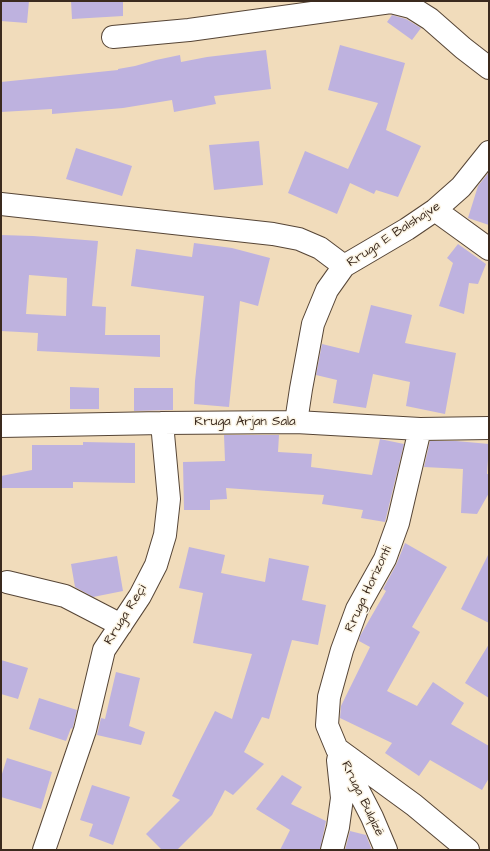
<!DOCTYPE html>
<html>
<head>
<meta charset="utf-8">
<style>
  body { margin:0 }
  #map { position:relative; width:490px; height:851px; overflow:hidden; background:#f1dcbb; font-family:"Architects Daughter",sans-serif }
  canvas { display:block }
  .frame { position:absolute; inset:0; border:2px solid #3b2a1e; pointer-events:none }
</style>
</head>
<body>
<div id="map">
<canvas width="490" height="851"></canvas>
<div class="frame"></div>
</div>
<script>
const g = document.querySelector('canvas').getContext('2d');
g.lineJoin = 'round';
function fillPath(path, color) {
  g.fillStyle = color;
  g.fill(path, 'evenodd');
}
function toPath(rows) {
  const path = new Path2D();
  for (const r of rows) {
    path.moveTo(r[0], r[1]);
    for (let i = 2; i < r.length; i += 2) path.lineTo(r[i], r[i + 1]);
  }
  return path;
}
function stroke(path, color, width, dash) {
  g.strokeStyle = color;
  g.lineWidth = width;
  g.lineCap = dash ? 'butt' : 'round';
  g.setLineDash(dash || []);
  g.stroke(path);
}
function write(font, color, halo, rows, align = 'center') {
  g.font = font + ' "Architects Daughter",sans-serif';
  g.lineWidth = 3;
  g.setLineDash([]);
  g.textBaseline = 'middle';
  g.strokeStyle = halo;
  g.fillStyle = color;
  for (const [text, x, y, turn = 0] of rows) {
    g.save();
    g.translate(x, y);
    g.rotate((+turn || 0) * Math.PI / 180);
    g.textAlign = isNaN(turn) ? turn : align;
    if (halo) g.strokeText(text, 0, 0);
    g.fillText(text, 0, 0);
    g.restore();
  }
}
fillPath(toPath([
  [1,1,29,1,27,23,1,21],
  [71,1,123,1,123,16,72,19],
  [392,15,406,19,421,28,412,40,387,22],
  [340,45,405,63,386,130,421,146,398,197,376,190,374,194,350,183,337,214,288,193,305,151,348,169,378,103,328,90],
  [266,50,271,89,214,96,216,104,174,112,172,100,123,108,52,114,52,109,1,112,1,82,118,70,118,69,135,66,156,60,180,55,181,62,207,57],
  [259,141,263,185,214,190,209,145],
  [76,148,132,166,122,196,66,179],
  [489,172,489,225,468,218,478,186],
  [1,235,33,236,98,241,92,306,106,307,105,335,160,335,160,357,37,351,38,333,1,331],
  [29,275,67,278,66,316,26,314],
  [194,243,232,248,270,258,258,306,240,301,229,407,194,404,195,381,204,296,131,286,136,249,192,257],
  [458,244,486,264,478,284,469,283,464,314,439,306,453,263,447,258],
  [371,305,412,315,405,343,456,353,445,414,406,406,410,382,373,374,366,408,333,403,337,380,316,375,322,344,359,353],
  [70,387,99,388,99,409,70,409],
  [134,388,173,388,173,410,134,411],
  [224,435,279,435,278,452,312,454,311,467,372,475,380,439,404,444,385,522,361,518,363,510,322,504,324,495,226,488,227,499,210,500,210,510,184,510,183,462,225,461],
  [430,441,456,441,489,444,487,474,489,474,489,493,477,514,461,513,463,469,424,467],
  [83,442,135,443,135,483,73,482,73,488,1,488,1,476,32,470,32,445,83,445],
  [405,543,447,567,412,627,420,632,387,691,417,706,433,682,464,703,451,724,489,746,489,778,482,790,430,760,419,776,385,753,392,743,340,718,341,706,370,647,359,641,360,636,386,591,383,589,396,565],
  [189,547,225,555,221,573,265,582,269,558,309,566,302,600,326,605,318,645,292,640,269,719,262,717,244,752,264,764,233,795,225,790,212,815,177,850,162,850,146,834,180,800,172,796,215,711,232,719,252,654,193,643,203,593,179,588],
  [489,553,489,623,461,609],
  [117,556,123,591,93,597,75,587,71,564],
  [489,644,489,698,465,683],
  [1,660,28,668,18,699,1,694],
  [116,672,140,678,129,726,145,732,141,745,97,735,101,718,105,719],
  [39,698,77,710,73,727,72,729,71,728,66,741,29,729],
  [7,758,52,772,41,809,1,797,1,777],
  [282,775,302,787,291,804,326,821,320,850,280,850,290,830,256,809],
  [92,785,130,797,113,845,89,836,93,824,80,820],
  [350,831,366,835,372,850,345,850]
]), '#beb2df');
const minor = toPath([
  [113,37,189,30,391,2,411,7,430,19,463,48,489,68],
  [1,204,273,234,299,239,320,248,344,266],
  [435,210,489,249],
  [296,422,301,389,313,324,327,290,344,266,407,229,435,210,461,187,489,152],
  [1,426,162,423,296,422,420,429,489,428],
  [7,582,65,596,121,625],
  [340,751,414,805,468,850],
  [44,850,85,730,104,650,140,596,156,565,165,535,169,499,162,423],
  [332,850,338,827,342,798,338,760],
  [386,850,372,817,337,749,327,725,329,697,342,650,357,609,385,559,398,523,420,429]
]);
stroke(minor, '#564536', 24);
stroke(minor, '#fff', 22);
write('13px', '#3b2a1e', '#fcf5e5', [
  ["Rruga E Balshajve",394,235,-33],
  ["Rruga Arjan Sala",245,422],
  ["Rruga Horizonti",369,589,-65],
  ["Rruga Reçi",126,615,-58],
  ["Rruga Bulqizë",362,799,64]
]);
</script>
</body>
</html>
